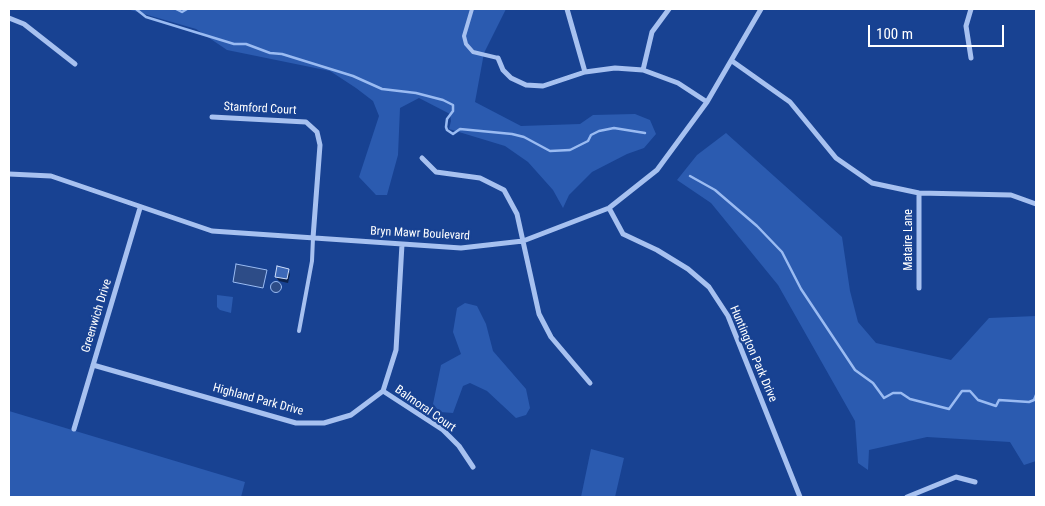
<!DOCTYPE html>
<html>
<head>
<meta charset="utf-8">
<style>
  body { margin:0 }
  #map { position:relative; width:1045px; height:506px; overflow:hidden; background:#184292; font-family:"Roboto Condensed",sans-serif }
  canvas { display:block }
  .frame { position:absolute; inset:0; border:10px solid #fff; pointer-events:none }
  .scale { position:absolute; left:868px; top:25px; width:136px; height:22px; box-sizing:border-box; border:2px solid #fff; border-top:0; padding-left:6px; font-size:15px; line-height:18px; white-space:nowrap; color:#fff; -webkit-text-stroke:4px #184292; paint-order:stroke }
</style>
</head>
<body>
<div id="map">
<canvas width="1045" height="506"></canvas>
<div class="frame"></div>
<div class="scale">100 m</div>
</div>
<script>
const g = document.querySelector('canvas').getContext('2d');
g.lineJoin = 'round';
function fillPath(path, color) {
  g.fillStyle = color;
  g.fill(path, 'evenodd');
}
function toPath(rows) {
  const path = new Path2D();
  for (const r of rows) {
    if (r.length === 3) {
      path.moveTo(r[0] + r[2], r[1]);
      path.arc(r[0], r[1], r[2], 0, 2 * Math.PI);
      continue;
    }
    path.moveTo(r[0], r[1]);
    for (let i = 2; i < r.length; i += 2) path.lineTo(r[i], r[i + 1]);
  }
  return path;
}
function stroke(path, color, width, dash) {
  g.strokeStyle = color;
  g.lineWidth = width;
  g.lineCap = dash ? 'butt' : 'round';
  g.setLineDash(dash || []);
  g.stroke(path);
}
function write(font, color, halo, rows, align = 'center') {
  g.font = font + ' "Roboto Condensed",sans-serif';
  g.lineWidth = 4.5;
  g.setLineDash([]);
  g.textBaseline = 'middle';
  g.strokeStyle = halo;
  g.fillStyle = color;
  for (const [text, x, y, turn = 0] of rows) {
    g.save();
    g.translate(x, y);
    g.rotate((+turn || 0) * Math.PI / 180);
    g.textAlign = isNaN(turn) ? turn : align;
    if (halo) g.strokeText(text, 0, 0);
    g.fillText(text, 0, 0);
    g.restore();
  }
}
fillPath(toPath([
  [127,9,506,9,484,53,475,102,521,126,580,124,593,115,635,114,650,120,656,134,644,148,627,154,592,172,569,195,563,208,553,190,528,162,505,146,449,129,451,121,450,114,419,98,400,108,398,155,387,195,376,195,359,177,379,116,373,101,356,88,330,71,227,50,196,29],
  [726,133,842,237,850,291,858,322,876,343,951,360,989,318,1036,316,1036,461,1024,465,1010,442,927,437,869,450,868,470,858,463,855,421,778,285,711,203,677,180,697,155],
  [217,295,233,297,231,313,220,310,217,307],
  [465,303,477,306,486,324,493,351,526,389,530,408,526,415,516,418,487,391,470,383,463,386,453,413,440,412,433,404,441,365,461,354,453,332,457,308],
  [9,411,245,482,241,497,9,497],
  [591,449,624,458,615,497,581,497]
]), '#2b5bb0');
const water = toPath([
  [236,264,267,270,263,288,233,282,236,264],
  [276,287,5.5]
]);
fillPath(water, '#2d4c87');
stroke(water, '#9abbf2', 1);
fillPath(toPath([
  [288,270,290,274,288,283,279,281,276,277]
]), '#0007');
stroke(toPath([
  [136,9,146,17,234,44,246,44,270,53,282,54,353,76,382,89,416,93,443,100,453,105,453,111,447,119,446,127,447,130,453,134,460,129,512,134,524,137,550,151,570,150,588,141,591,135,599,131,614,128,645,133],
  [176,9,182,12,187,9],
  [690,176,715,190,757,226,782,252,801,289,855,370,873,383,884,398,893,393,901,393,910,399,949,409,962,391,970,391,978,400,996,406,999,400,1029,402,1034,400,1036,395]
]), '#9abbf2', 2.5);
const building = toPath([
  [277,266,289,269,287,279,275,277,277,266]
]);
fillPath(building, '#3d69b8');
stroke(building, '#cedefb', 1);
stroke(toPath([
  [472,9,464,36,466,44,473,52,498,58],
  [299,331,312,261,313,238]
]), '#a7c1f0', 4);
stroke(toPath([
  [567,9,585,72],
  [9,18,24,24,75,64],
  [498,58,503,70,511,78,526,85,543,86,585,72,615,68,643,70,678,83,707,102],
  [971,58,966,26,971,9],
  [732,61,790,102,836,158,872,183,919,193,1011,195,1036,204],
  [643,70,652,32,669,9],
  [212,117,306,122,317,132,320,145,313,238],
  [422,158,436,172,480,178,504,190,517,214,539,314,551,337,590,383],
  [9,174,51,176,212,231,461,248,523,241,609,208,657,170,707,102,761,9],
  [609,208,623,234,657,250,688,269,709,287,728,316,800,497],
  [919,288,919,193],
  [93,365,296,423,324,423,351,415,383,391,396,350,402,244],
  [383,391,443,430,459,446,473,467],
  [74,429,140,208],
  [907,497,956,477,975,482]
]), '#a7c1f0', 5);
write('12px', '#fff', '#184292', [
  ["Stamford Court",260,109,3],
  ["Bryn Mawr Boulevard",420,234,3],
  ["Mataire Lane",909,240,-90],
  ["Greenwich Drive",97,316,-73],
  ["Huntington Park Drive",753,354,67],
  ["Highland Park Drive",258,400,15],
  ["Balmoral Court",425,409,35]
]);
</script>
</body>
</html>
